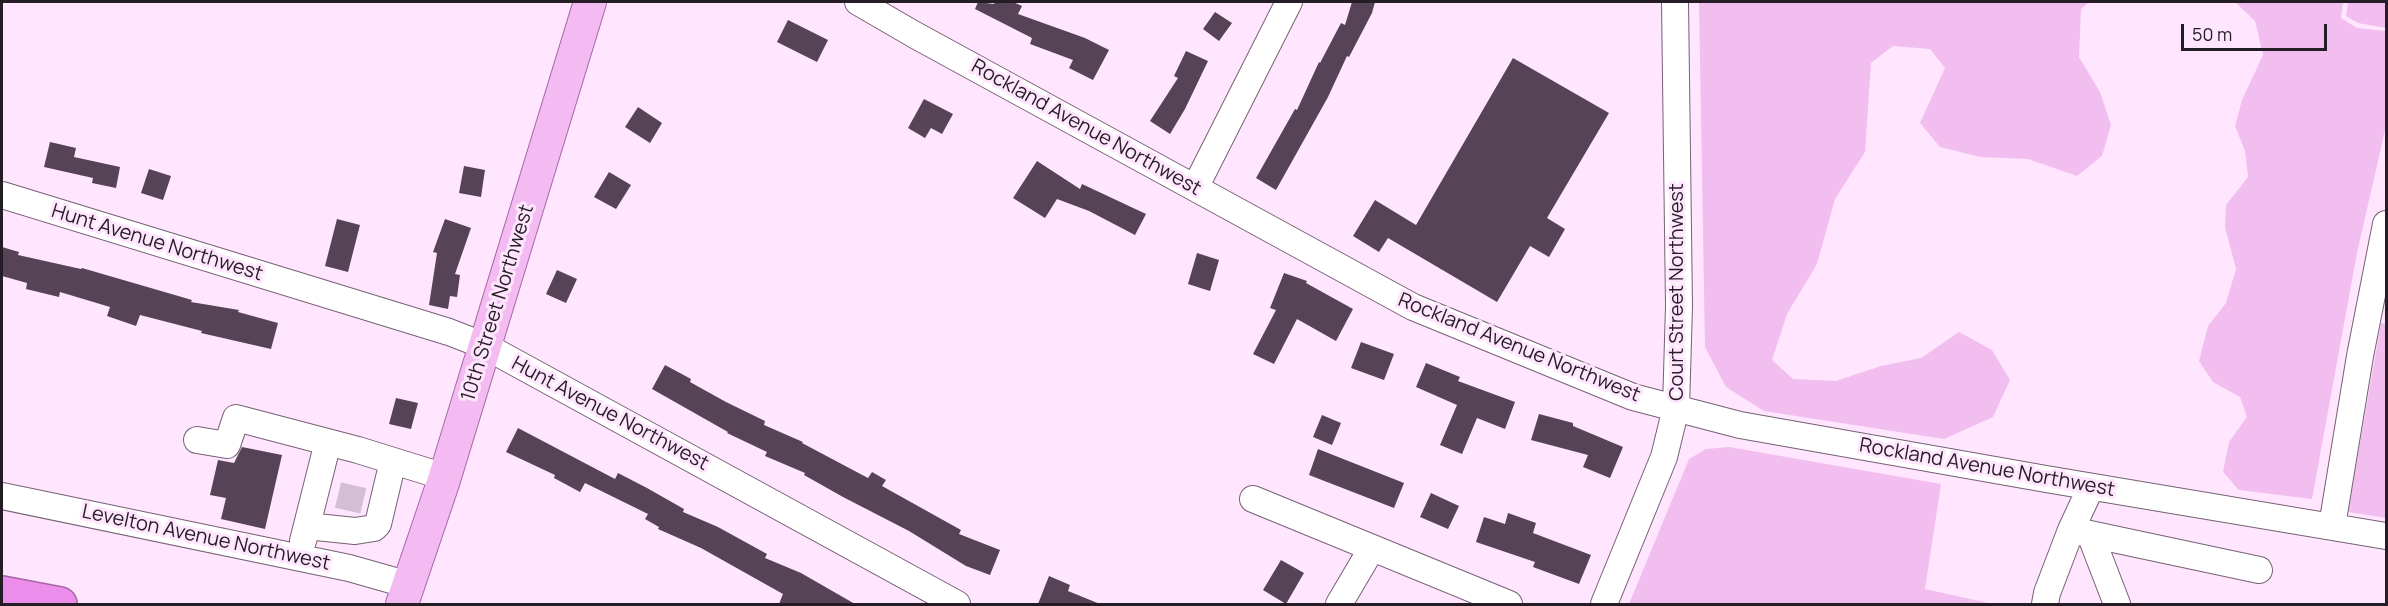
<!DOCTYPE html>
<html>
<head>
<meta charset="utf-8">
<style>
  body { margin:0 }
  #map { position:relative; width:2388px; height:606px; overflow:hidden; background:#ffe6fe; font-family:Manrope,sans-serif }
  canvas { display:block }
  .frame { position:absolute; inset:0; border:3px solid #251d25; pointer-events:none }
  .scale { position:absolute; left:2181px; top:24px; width:146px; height:27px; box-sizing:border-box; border:3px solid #251d25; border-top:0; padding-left:8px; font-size:18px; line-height:21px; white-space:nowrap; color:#251d25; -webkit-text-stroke:4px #ffe6fe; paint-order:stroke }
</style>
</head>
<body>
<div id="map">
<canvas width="2388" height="606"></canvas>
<div class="frame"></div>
<div class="scale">50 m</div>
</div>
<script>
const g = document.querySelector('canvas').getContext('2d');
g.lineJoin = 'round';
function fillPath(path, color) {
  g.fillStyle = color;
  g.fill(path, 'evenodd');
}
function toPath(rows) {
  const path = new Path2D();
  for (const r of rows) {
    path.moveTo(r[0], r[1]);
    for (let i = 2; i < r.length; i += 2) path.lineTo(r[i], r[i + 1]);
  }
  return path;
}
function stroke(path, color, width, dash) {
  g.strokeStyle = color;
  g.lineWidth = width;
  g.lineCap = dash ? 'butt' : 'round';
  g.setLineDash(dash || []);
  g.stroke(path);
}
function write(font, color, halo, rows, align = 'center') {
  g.font = font + ' Manrope,sans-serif';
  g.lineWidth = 6;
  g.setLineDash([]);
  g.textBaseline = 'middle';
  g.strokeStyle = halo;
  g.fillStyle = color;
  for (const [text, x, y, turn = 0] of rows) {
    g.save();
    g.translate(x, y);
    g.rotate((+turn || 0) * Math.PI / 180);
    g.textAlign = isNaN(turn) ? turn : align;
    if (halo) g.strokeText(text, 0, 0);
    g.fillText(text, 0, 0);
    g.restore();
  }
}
fillPath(toPath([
  [1699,2,2089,2,2081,9,2079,57,2100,92,2111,125,2102,156,2077,176,2028,159,1980,157,1940,147,1920,123,1945,68,1930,49,1893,46,1871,63,1865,152,1835,199,1817,264,1787,314,1772,360,1793,379,1836,381,1881,366,1921,358,1959,332,1992,350,2010,380,1993,417,1944,439,1764,411,1726,387,1705,347],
  [2235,2,2343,2,2341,18,2357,28,2386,31,2386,126,2357,253,2312,499,2239,490,2223,472,2229,442,2247,417,2240,397,2213,382,2199,361,2208,326,2226,303,2236,269,2225,227,2226,205,2248,177,2245,151,2235,126,2242,100,2263,55,2255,21],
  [2348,2,2386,2,2386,28,2358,23,2346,16],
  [2381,323,2386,324,2386,518,2348,512],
  [1729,447,1941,484,1925,589,1993,604,1629,604,1689,459,1706,449]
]), '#f1beef');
fillPath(toPath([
  [978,2,994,4,995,2,1013,2,1022,6,1018,14,1085,38,1109,50,1093,80,1069,68,1073,60,1030,44,1032,38,975,9],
  [1352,2,1375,2,1372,13,1349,57,1347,56,1328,97,1276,190,1256,178,1295,109,1297,110,1319,62,1320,63,1341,23,1345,25],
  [1215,12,1232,23,1219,41,1203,29],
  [788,20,828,40,817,62,777,42],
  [1186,51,1208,61,1185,109,1170,134,1150,121,1178,78,1174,76],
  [1513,58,1609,113,1547,218,1565,229,1549,257,1530,246,1497,302,1388,238,1379,252,1353,236,1375,200,1416,225],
  [924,99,953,114,942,134,931,128,925,138,908,128],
  [638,107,662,123,650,143,625,127],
  [50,142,76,148,74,157,120,167,116,188,92,183,93,178,44,167],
  [1037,161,1080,189,1082,184,1146,214,1135,235,1089,211,1057,199,1045,218,1013,198],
  [464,166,485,170,481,197,459,193],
  [149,169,171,176,163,200,141,193],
  [609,172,631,185,616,209,594,197],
  [337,219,360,225,348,272,325,266],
  [445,219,471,228,455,274,460,275,457,297,450,296,448,309,429,305,437,253,433,252],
  [2,247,19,252,18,255,81,269,82,268,192,300,191,302,239,310,238,312,278,323,271,349,201,333,202,331,140,315,136,326,107,316,110,307,60,292,59,297,26,289,27,283,2,276],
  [1197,253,1219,260,1210,291,1188,284],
  [557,270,577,279,566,303,546,294],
  [1284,273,1307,281,1306,283,1353,309,1336,341,1297,319,1274,364,1253,354,1276,310,1270,308],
  [1361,342,1394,354,1384,380,1351,368],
  [1426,363,1460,377,1458,381,1515,402,1505,429,1477,418,1462,454,1440,445,1457,405,1416,387],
  [665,365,691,379,690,382,726,402,765,421,764,425,803,442,802,443,868,478,872,472,886,480,882,486,961,530,959,534,1000,550,990,575,966,566,909,531,843,497,804,475,805,473,765,456,767,452,727,433,728,432,652,389],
  [396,398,418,403,411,429,389,424],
  [1539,414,1573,423,1573,426,1623,447,1610,478,1583,467,1588,455,1531,440],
  [1322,415,1341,423,1332,445,1313,437],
  [518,428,615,479,618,473,647,488,684,509,683,512,718,527,767,554,765,558,801,573,855,604,779,604,783,594,701,548,658,529,659,527,645,519,648,514,585,483,580,492,554,478,555,475,506,452],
  [242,447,282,455,265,529,221,519,226,498,210,495,218,460,234,463],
  [1318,449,1404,483,1394,508,1309,475],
  [1431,493,1459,506,1448,529,1420,517],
  [1508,513,1536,523,1533,533,1591,555,1579,584,1533,567,1535,562,1476,542,1484,517,1505,524],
  [1281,560,1304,573,1286,604,1263,590],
  [1049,576,1070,585,1068,591,1100,604,1038,604]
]), '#564356');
stroke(toPath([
  [338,495,372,503]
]), '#d3bed3', 26, [26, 13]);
const minor = toPath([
  [858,2,915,35,1413,307,1633,397,1740,425,2046,479,2386,536],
  [1195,188,1289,2],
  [2,195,449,332,485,346,957,604],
  [197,440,227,445,236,418,358,450,445,477],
  [2,496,349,568,409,585],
  [1253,499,1509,604],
  [307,526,355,531,374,528,378,524,393,461],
  [2332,526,2360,356,2386,224],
  [2071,530,2259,570],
  [2090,534,2117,604],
  [303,541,328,442],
  [1339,604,1372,548],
  [1604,604,1664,457,1676,408,1679,306,1675,2],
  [2045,604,2047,593,2071,530,2091,487]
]);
const major = toPath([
  [402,604,443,483,590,2]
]);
const highway = toPath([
  [2,593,60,604]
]);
stroke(minor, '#766175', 28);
stroke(major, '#a666a6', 34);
stroke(highway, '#a666a6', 36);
stroke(minor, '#fff', 26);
stroke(major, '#f4bbf3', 32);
stroke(highway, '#ec8deb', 33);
write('20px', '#251d25', '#ffe6fe', [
  ["Rockland Avenue Northwest",1086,128,29],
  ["Hunt Avenue Northwest",157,243,17],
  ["Court Street Northwest",1677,292,-90],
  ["10th Street Northwest",498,303,-73],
  ["Rockland Avenue Northwest",1519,348,22],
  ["Hunt Avenue Northwest",610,414,28],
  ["Rockland Avenue Northwest",1987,468,10],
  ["Levelton Avenue Northwest",206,538,12]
]);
</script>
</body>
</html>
